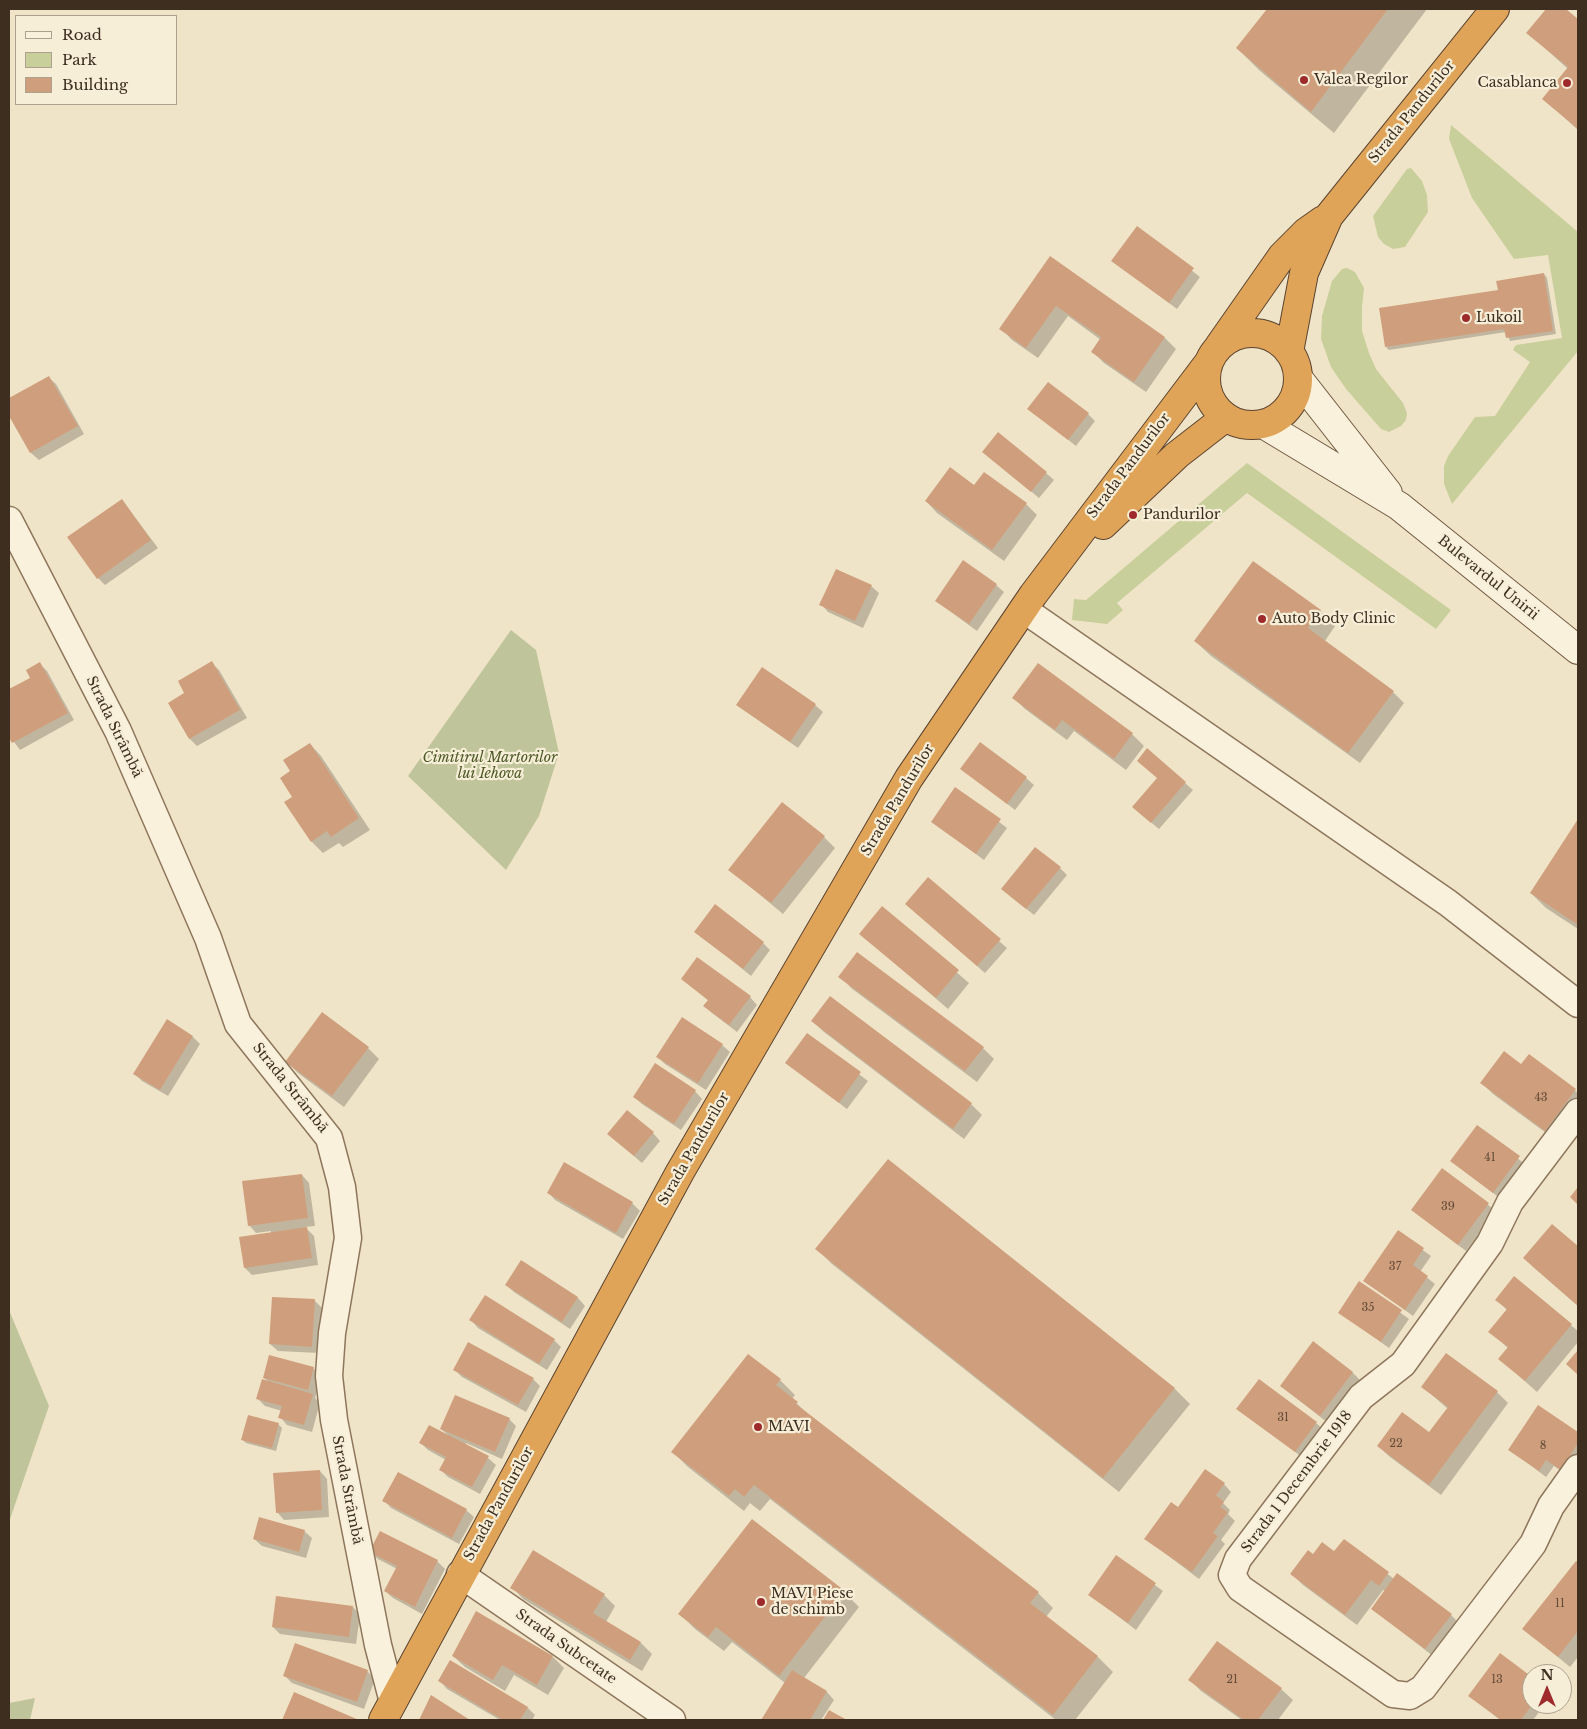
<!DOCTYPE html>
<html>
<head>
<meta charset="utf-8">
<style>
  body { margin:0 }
  #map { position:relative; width:1587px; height:1729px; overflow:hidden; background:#f0e4c8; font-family:"Libre Baskerville",serif }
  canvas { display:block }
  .frame { position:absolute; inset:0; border:10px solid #3d2e20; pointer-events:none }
  .legend { position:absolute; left:15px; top:15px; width:162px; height:90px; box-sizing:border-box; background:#f7eed8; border:1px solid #ada18e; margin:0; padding:6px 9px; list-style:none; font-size:15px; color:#3d2e20 }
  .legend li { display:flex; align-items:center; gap:10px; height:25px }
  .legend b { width:25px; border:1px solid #ada18e }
  .north { position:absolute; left:1522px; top:1664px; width:50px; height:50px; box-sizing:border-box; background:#f7eed8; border:1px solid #ada18e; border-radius:50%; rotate:0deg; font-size:14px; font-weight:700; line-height:20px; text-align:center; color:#3d2e20 }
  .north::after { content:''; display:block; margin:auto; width:18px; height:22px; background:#9e2a2b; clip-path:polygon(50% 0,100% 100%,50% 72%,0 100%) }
</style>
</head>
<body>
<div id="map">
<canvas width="1587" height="1729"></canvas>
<div class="frame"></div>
<ul class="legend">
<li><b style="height:6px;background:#faf1dc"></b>Road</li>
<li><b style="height:14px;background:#c9cf9b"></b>Park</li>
<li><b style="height:14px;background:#cf9f7d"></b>Building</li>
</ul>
<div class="north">N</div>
</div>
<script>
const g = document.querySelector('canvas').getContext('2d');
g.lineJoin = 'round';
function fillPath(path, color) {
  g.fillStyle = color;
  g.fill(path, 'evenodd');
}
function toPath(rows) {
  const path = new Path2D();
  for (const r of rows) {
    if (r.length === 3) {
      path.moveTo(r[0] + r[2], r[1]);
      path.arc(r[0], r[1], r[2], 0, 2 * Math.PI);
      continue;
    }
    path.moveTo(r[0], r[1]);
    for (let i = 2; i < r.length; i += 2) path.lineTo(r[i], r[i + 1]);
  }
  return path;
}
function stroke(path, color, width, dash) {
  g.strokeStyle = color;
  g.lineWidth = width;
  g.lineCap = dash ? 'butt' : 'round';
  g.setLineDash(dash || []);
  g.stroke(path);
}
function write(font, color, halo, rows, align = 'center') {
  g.font = font + ' "Libre Baskerville",serif';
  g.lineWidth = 4.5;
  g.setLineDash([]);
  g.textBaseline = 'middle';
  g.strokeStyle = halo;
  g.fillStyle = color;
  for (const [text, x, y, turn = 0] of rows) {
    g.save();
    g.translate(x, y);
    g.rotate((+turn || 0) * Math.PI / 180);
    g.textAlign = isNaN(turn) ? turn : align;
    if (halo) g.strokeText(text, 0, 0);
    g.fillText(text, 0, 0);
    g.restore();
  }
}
fillPath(toPath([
  [1451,125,1578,232,1578,351,1452,504,1444,484,1444,466,1448,456,1475,417,1495,416,1530,362,1513,350,1516,345,1562,338,1548,255,1514,259,1472,198,1449,139],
  [1411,168,1422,181,1427,195,1428,212,1405,247,1393,249,1384,244,1378,237,1373,216,1407,169],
  [1347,268,1355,272,1364,288,1362,307,1362,331,1369,353,1376,369,1403,403,1407,413,1406,420,1401,426,1389,432,1381,429,1346,389,1331,367,1321,339,1322,316,1332,281,1342,269],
  [1247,463,1451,610,1436,629,1247,493,1117,603,1123,610,1107,624,1072,620,1074,599,1086,600]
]), '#c9cf9b');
fillPath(toPath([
  [511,630,536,650,559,753,539,816,506,870,408,776],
  [9,1310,49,1406,9,1522],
  [35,1698,30,1720,9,1720,9,1703]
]), '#bfc49a');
fillPath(toPath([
  [1269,9,1427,9,1334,133,1259,70,1237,48],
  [1547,9,1564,9,1578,20,1578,130,1544,99,1568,69,1528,33],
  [1137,228,1200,277,1177,309,1113,261],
  [1051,258,1165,338,1176,349,1146,392,1104,363,1093,352,1101,340,1068,316,1038,358,1012,340,1001,328],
  [1544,274,1547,278,1556,334,1510,341,1506,332,1389,350,1386,347,1499,291],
  [48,377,56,384,84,434,39,460,31,453,9,413,9,400],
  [1029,409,1088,414,1095,421,1076,446],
  [984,452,1046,473,1054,480,1039,498],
  [975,487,1026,504,1037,515,1004,561,937,513,926,501],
  [122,500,158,548,105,585,98,578],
  [1253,562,1320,611,1335,626,1325,641,1393,692,1404,703,1360,763,1211,656,1195,641],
  [996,585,1004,592,977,631,936,601],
  [871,586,879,593,863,628,828,612,821,604],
  [212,663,219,670,247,718,197,746,190,739,169,703,186,693],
  [40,664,47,671,74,720,20,750,9,735,9,690,32,678],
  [1039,665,1132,734,1144,746,1126,770,1074,731,1067,740,1025,709,1014,698],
  [737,705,815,705,823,712,798,748],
  [310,744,321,756,370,830,343,847,339,843,323,853,312,842,286,802,294,797,292,772],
  [1147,750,1193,790,1159,829,1141,814,1158,778],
  [961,768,1026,778,1034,785,1015,810],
  [956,789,1007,828,984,860,932,822],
  [1578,821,1578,929,1546,908,1531,893],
  [824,837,835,848,783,914,729,869],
  [1060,868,1067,875,1034,915,1010,896],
  [928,879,1007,948,985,973,914,911],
  [882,908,969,983,948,1009,861,934],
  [696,931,763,943,770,950,751,976],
  [840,976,983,1048,994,1059,977,1082,851,988],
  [682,979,750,997,757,1005,737,1032,712,1013,705,1006,709,1001],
  [167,1021,193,1037,200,1044,168,1096,142,1081,135,1074],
  [812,1021,971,1104,982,1115,964,1139,824,1032],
  [807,1035,868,1081,847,1109,786,1063],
  [722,1045,730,1052,706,1090,665,1064,658,1057],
  [368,1048,379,1059,344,1107,298,1073,287,1062],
  [1529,1055,1578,1093,1578,1112,1557,1141,1493,1094,1482,1083,1521,1066],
  [695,1091,702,1099,681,1130,642,1104,634,1097],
  [1477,1126,1526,1165,1501,1199,1451,1161],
  [653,1133,660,1141,642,1163,608,1134],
  [888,1161,1175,1389,1190,1404,1119,1492,832,1264,817,1249],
  [565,1164,632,1203,640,1211,623,1239,555,1200,548,1192],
  [1442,1170,1496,1211,1466,1251,1412,1210],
  [302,1175,309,1183,315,1226,305,1227,314,1236,318,1265,252,1275,245,1268,271,1233,271,1231,256,1233,249,1225],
  [1553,1226,1578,1248,1578,1306,1532,1266],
  [1398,1232,1431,1256,1420,1272,1435,1284,1413,1316,1365,1281],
  [521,1261,578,1298,585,1306,570,1329,514,1292,506,1285],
  [1514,1278,1578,1331,1578,1342,1537,1392,1500,1359,1508,1348,1490,1332,1507,1310,1497,1300],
  [1360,1283,1409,1319,1389,1348,1340,1313],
  [314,1300,322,1308,319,1353,278,1351,270,1344],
  [471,1320,554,1340,561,1347,547,1370,478,1328],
  [313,1368,321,1375,315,1398,320,1403,312,1432,287,1425,280,1417,282,1411,265,1406,258,1399,270,1383,264,1378],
  [455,1370,533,1379,540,1386,526,1412,462,1377],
  [1352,1372,1360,1380,1328,1423,1281,1386],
  [780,1380,795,1395,792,1399,812,1418,1038,1593,1053,1608,1046,1617,1098,1657,1113,1672,1075,1720,1056,1720,770,1499,760,1511,750,1503,744,1511,688,1467,673,1452],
  [1423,1387,1497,1392,1508,1403,1441,1495,1390,1457,1378,1446,1430,1434,1448,1409],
  [1538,1407,1578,1433,1578,1461,1568,1476,1554,1466,1546,1477,1510,1450],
  [1238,1408,1316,1423,1324,1430,1303,1458],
  [509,1419,516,1426,502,1459,466,1443,465,1445,488,1458,496,1465,480,1494,448,1477,441,1470,446,1460,428,1450,421,1443,448,1435,441,1429],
  [278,1424,282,1428,276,1451,246,1443,243,1440],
  [320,1471,327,1479,329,1517,284,1520,277,1512],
  [1224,1484,1231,1492,1223,1503,1230,1510,1228,1514,1235,1521,1221,1540,1225,1544,1199,1579,1146,1539,1178,1509],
  [384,1500,466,1510,474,1517,459,1544,391,1508],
  [304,1531,312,1538,306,1558,262,1546,254,1539],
  [380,1532,437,1561,445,1569,422,1614,393,1598,385,1591,397,1569,378,1559,370,1552],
  [1344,1540,1394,1579,1451,1615,1458,1622,1433,1656,1372,1609,1385,1591,1383,1590,1357,1625,1303,1585,1292,1574,1313,1556,1335,1553],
  [1117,1557,1163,1591,1136,1630,1090,1595],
  [1576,1562,1578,1564,1578,1657,1570,1667,1524,1629],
  [512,1587,604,1595,615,1606,606,1622,641,1643,652,1654,642,1671,523,1599],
  [844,1592,859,1607,804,1678,827,1692,834,1700,821,1720,763,1720,785,1683,732,1642,724,1651,695,1629,680,1614],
  [353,1607,360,1615,356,1644,280,1634,273,1627],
  [1217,1642,1281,1689,1293,1700,1278,1720,1242,1720,1201,1691,1190,1680],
  [453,1656,553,1657,564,1668,548,1695,514,1675,505,1691,465,1667],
  [450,1662,528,1708,535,1715,532,1720,500,1720,447,1689,440,1681],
  [367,1671,375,1679,364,1709,292,1683,284,1675],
  [1532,1678,1532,1704,1545,1704,1533,1720,1500,1720,1470,1696],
  [295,1694,356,1720,283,1720]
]), '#0003');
fillPath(toPath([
  [1267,9,1388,9,1311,112,1236,48],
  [1546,9,1566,9,1578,19,1578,129,1542,99,1568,67,1526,33],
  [1137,226,1194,268,1169,303,1111,261],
  [1050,256,1165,337,1134,382,1091,352,1101,337,1056,306,1026,348,999,329],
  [1544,273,1553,331,1506,338,1504,329,1385,347,1379,308,1498,290,1496,281],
  [49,376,78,426,30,453,9,416,9,398],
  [1048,382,1089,413,1068,440,1027,409],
  [998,432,1047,472,1031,492,982,452],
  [950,467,974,485,984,472,1027,503,992,550,925,501],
  [122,499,151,540,97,579,67,537],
  [963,560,997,584,969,624,935,601],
  [1253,561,1321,610,1308,628,1394,691,1348,753,1194,641],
  [836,569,872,585,855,621,819,605],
  [212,661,240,710,189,739,168,703,184,693,178,681],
  [40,662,68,713,12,743,9,738,9,689,30,678,26,670],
  [1038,663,1133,733,1114,759,1062,720,1055,730,1012,698],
  [762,667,816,704,790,742,736,705],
  [980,742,1027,777,1007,804,960,769],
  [310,743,359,818,331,837,327,831,311,842,284,802,292,797,280,778,290,771,283,760],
  [1147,748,1186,782,1151,823,1132,807,1157,778,1137,761],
  [955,787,1001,819,976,854,931,822],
  [782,802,825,836,771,903,728,870],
  [1578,819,1578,925,1530,893],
  [1035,847,1061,867,1026,909,1001,889],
  [928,877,1001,939,977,966,905,904],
  [715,904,764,942,743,969,694,932],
  [882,906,959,970,936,998,859,934],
  [857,952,984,1047,965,1071,838,977],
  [697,957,751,996,729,1025,703,1006,708,1000,681,979],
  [830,996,972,1103,953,1129,811,1021],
  [322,1012,369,1047,332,1096,285,1062],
  [682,1017,723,1044,698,1083,656,1057],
  [167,1019,193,1036,160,1090,133,1074],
  [807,1033,861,1072,839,1103,785,1063],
  [1504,1051,1521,1064,1529,1054,1576,1089,1545,1131,1480,1083],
  [655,1063,696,1090,674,1124,633,1097],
  [627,1110,654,1132,634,1156,607,1134],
  [1477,1125,1520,1156,1493,1193,1450,1161],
  [888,1159,1175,1388,1103,1478,815,1249],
  [564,1162,633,1202,616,1233,547,1193],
  [1442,1168,1489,1203,1458,1245,1411,1210],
  [302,1174,308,1218,248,1226,242,1181],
  [1578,1187,1578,1205,1570,1197],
  [1552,1224,1578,1246,1578,1306,1523,1258],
  [307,1227,312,1258,244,1268,239,1237],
  [1398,1230,1424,1248,1413,1265,1428,1276,1405,1310,1363,1281],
  [521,1260,578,1297,562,1322,505,1285],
  [1514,1276,1572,1324,1525,1381,1498,1359,1508,1347,1488,1332,1507,1309,1495,1300],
  [1359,1281,1402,1310,1381,1342,1338,1313],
  [485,1295,555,1339,539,1364,469,1320],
  [272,1297,315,1299,312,1347,269,1344],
  [1313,1341,1353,1372,1320,1416,1280,1386],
  [468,1342,534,1378,518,1405,453,1370],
  [1578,1350,1578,1375,1566,1364],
  [1446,1353,1498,1391,1429,1485,1377,1446,1402,1412,1429,1432,1448,1407,1421,1387],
  [748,1354,781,1379,776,1385,798,1402,796,1404,1039,1592,1030,1603,1098,1656,1053,1715,754,1485,744,1497,735,1489,729,1496,671,1452],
  [269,1355,314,1367,308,1390,263,1378],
  [262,1379,313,1394,304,1425,278,1418,282,1406,256,1399],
  [1259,1379,1317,1422,1295,1452,1236,1409],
  [455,1395,510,1418,495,1452,440,1429],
  [1538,1405,1578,1432,1578,1443,1561,1470,1546,1460,1539,1471,1508,1450],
  [248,1415,279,1423,272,1448,241,1440],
  [429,1425,489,1456,472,1487,439,1470,446,1457,419,1443],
  [1205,1469,1225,1483,1216,1495,1224,1502,1220,1507,1228,1512,1213,1533,1218,1536,1192,1572,1144,1539,1171,1502,1178,1507],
  [320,1470,322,1510,276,1513,273,1473],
  [398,1472,467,1509,452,1538,382,1501],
  [259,1517,305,1530,299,1552,253,1539],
  [752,1519,845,1591,779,1676,716,1627,708,1637,678,1614],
  [380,1531,438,1560,415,1607,384,1591,397,1566,369,1552],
  [1344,1539,1389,1572,1379,1586,1371,1580,1345,1615,1290,1574,1308,1550,1313,1554,1322,1542,1334,1551],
  [533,1550,605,1594,593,1613,641,1642,630,1660,510,1588],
  [1116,1555,1156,1583,1128,1623,1088,1595],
  [1576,1561,1578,1562,1578,1631,1558,1657,1522,1629],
  [1397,1573,1452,1614,1425,1649,1371,1609],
  [276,1596,353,1606,349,1637,272,1627],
  [476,1611,553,1656,537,1685,502,1665,493,1680,452,1656],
  [1217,1641,1282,1688,1258,1720,1244,1720,1188,1680],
  [295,1643,368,1670,357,1702,283,1676],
  [1500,1653,1532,1677,1532,1705,1521,1720,1501,1720,1468,1696],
  [450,1660,528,1707,520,1720,503,1720,438,1681],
  [792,1670,827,1691,810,1720,761,1720],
  [294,1692,359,1720,282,1720],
  [431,1695,470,1720,419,1720],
  [829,1710,847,1720,823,1720]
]), '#cf9f7d');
const street = toPath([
  [9,520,118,731,208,938,238,1024,329,1138,342,1187,348,1238,332,1333,329,1376,334,1420,378,1645,393,1702],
  [1023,609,1448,903,1578,1004],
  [1578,1112,1510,1202,1490,1243,1403,1364,1361,1397,1238,1559,1232,1575,1240,1588,1393,1694,1410,1696,1423,1688,1533,1544,1551,1506,1578,1468],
  [460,1574,672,1720]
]);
const secondary = toPath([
  [1298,378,1388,493],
  [1263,424,1399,506,1578,650]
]);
const highway = toPath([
  [1252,379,46],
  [1219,346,1282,256,1306,232,1323,220],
  [1289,352,1304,273,1329,216,1495,9],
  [1103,525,1177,455,1226,417],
  [383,1720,680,1172,909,778,1033,595,1209,362]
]);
stroke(street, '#8d765c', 29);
stroke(secondary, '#6f573f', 30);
stroke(highway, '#5b4430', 30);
stroke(street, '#faf1dc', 26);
stroke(secondary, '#faf1dc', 28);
stroke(highway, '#e0a458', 28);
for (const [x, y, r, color] of [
  [1304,80,5,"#9e2a2b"],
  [1567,83,5,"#9e2a2b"],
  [1466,318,5,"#9e2a2b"],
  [1133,515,5,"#9e2a2b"],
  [1262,619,5,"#9e2a2b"],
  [758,1427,5,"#9e2a2b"],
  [761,1602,5,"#9e2a2b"]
]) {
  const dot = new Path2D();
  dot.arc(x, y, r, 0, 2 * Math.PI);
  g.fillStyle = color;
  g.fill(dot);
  stroke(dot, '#f7eed8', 2);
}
write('11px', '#624a37', null, [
  ["43",1541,1098],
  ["41",1490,1158],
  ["39",1448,1207],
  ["37",1395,1267],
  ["35",1368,1308],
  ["31",1283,1418],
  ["22",1396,1444],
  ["8",1543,1446],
  ["11",1560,1604],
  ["21",1232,1680],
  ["13",1497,1680]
]);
write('14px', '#3d2e20', '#f7eed8', [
  ["Valea Regilor",1314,80],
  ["Casablanca",1557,83,"right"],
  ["Lukoil",1476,318],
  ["Pandurilor",1143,515],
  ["Auto Body Clinic",1272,619],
  ["MAVI",768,1427],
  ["MAVI Piese",771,1594],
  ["de schimb",771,1610]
], 'left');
write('14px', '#3d2e20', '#f7eed8', [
  ["Strada Pandurilor",1412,112,-51],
  ["Strada Pandurilor",1129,466,-53],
  ["Bulevardul Unirii",1488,578,39],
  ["Strada Strâmbă",114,727,64],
  ["Strada Pandurilor",898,800,-59],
  ["Strada Strâmbă",290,1088,51],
  ["Strada Pandurilor",694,1149,-60],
  ["Strada 1 Decembrie 1918",1297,1482,-53],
  ["Strada Strâmbă",347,1490,79],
  ["Strada Pandurilor",499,1504,-61],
  ["Strada Subcetate",566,1647,35]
]);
write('italic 14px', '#4d5a26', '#f7eed8', [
  ["Cimitirul Martorilor",490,758],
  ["lui Iehova",490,774]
]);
</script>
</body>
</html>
